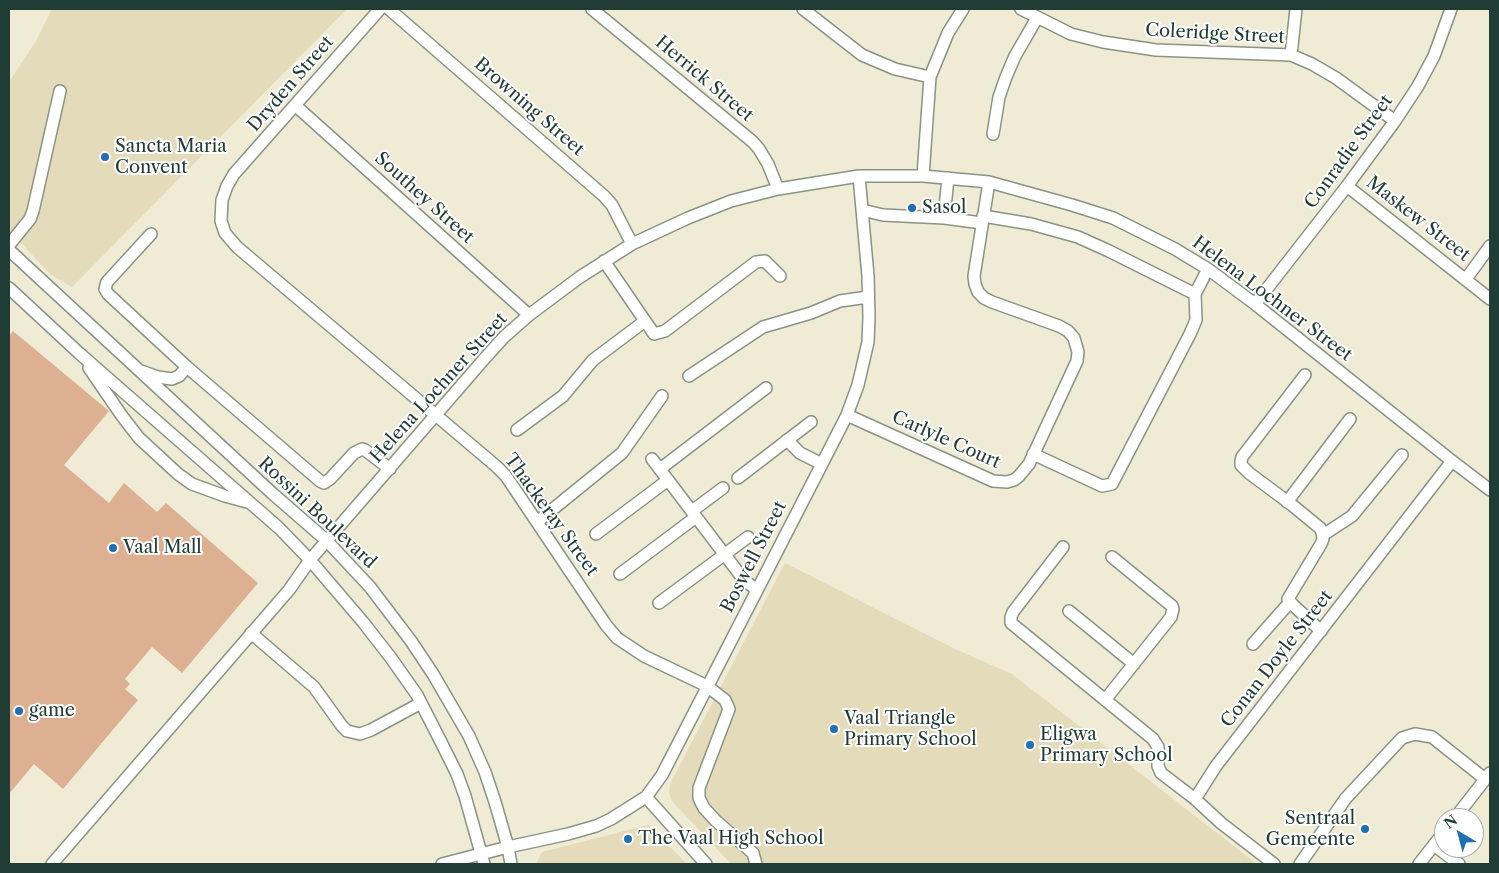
<!DOCTYPE html>
<html>
<head>
<meta charset="utf-8">
<style>
  body { margin:0 }
  #map { position:relative; width:1499px; height:873px; overflow:hidden; background:#f0ebd5; font-family:"Libre Caslon Text",serif }
  canvas { display:block }
  .frame { position:absolute; inset:0; border:10px solid #1f3d34; pointer-events:none }
  .north { position:absolute; left:1434px; top:808px; width:50px; height:50px; box-sizing:border-box; background:#fff; border:1px solid #a5b1ae; border-radius:50%; rotate:323deg; font-size:14px; font-weight:700; line-height:20px; text-align:center; color:#1f3d34 }
  .north::after { content:''; display:block; margin:auto; width:18px; height:22px; background:#1f6fb2; clip-path:polygon(50% 0,100% 100%,50% 72%,0 100%) }
</style>
</head>
<body>
<div id="map">
<canvas width="1499" height="873"></canvas>
<div class="frame"></div>
<div class="north">N</div>
</div>
<script>
const g = document.querySelector('canvas').getContext('2d');
g.lineJoin = 'round';
function fillPath(path, color) {
  g.fillStyle = color;
  g.fill(path, 'evenodd');
}
function toPath(rows) {
  const path = new Path2D();
  for (const r of rows) {
    path.moveTo(r[0], r[1]);
    for (let i = 2; i < r.length; i += 2) path.lineTo(r[i], r[i + 1]);
  }
  return path;
}
function stroke(path, color, width, dash) {
  g.strokeStyle = color;
  g.lineWidth = width;
  g.lineCap = dash ? 'butt' : 'round';
  g.setLineDash(dash || []);
  g.stroke(path);
}
function write(font, color, halo, rows, align = 'center') {
  g.font = font + ' "Libre Caslon Text",serif';
  g.lineWidth = 4;
  g.setLineDash([]);
  g.textBaseline = 'middle';
  g.strokeStyle = halo;
  g.fillStyle = color;
  for (const [text, x, y, turn = 0] of rows) {
    g.save();
    g.translate(x, y);
    g.rotate((+turn || 0) * Math.PI / 180);
    g.textAlign = isNaN(turn) ? turn : align;
    if (halo) g.strokeText(text, 0, 0);
    g.fillText(text, 0, 0);
    g.restore();
  }
}
fillPath(toPath([
  [52,9,347,9,72,287,51,275,23,245,9,232,9,82,36,41],
  [785,563,955,649,1012,674,1257,864,731,864,672,801,669,793,670,784],
  [648,825,687,864,536,864,542,852]
]), '#e4dbba');
fillPath(toPath([
  [13,331,109,411,64,465,109,503,124,483,157,512,166,503,258,583,182,673,152,647,125,679,130,684,125,689,138,700,63,789,34,764,9,794,9,336]
]), '#ddb092');
const minor = toPath([
  [380,9,234,174,227,186,222,200,221,221,225,233,237,247,496,466,506,476,606,625,617,638,644,656,707,686,725,700,729,709,699,788,699,798,704,808,716,821,753,853,756,864],
  [389,9,604,196,612,205,632,244],
  [592,9,753,142,759,149,768,164,778,189],
  [803,9,862,55,895,69,930,77],
  [1021,9,1071,34,1103,42,1156,50,1291,55,1312,64,1336,78,1395,121],
  [1291,55,1296,9],
  [296,106,529,315],
  [993,134,999,97,1006,77,1015,56,1037,18],
  [923,176,930,77,948,33,963,9],
  [1347,186,1490,299],
  [862,210,883,215,944,218,948,178],
  [983,216,1031,224,1078,237,1109,251,1195,294],
  [944,218,982,223],
  [151,234,107,282,105,289,108,294,187,367,320,481,324,483,330,479,354,453,362,449,365,450,390,469],
  [9,245,30,219,33,211,60,91],
  [9,250,273,494,327,541,370,587,411,641,433,674,469,736,485,772,495,802,508,847,511,864],
  [604,261,654,334,665,331,756,262,765,261,780,276],
  [1466,279,1490,246],
  [9,288,79,353,279,528,310,560,363,622,391,658,417,695,440,740,457,774,465,796,484,864],
  [1255,304,1347,186,1395,121,1418,86,1434,56,1451,9],
  [89,368,122,416,139,438,178,474,192,484,225,496,247,502],
  [141,371,158,377,172,379,179,376,187,367],
  [1305,375,1242,457,1241,461,1241,465,1249,473,1292,505,1320,528,1322,532,1323,539,1321,544,1288,599,1293,605,1321,631],
  [689,376,763,327,811,313,840,301,868,297],
  [847,415,993,481,1007,482,1014,480,1019,476,1029,464,1077,361,1078,352,1074,338,1068,331,1059,326,992,302,984,298,978,292,975,284,974,276,989,182],
  [517,430,563,396,593,360,645,321],
  [787,440,800,453,822,464],
  [1033,454,1102,486,1112,484,1190,334,1196,320,1195,294,1208,269],
  [652,459,744,580,757,590],
  [660,469,766,388],
  [738,478,811,422],
  [1287,502,1350,419],
  [692,511,723,488],
  [537,522,622,453,662,396],
  [596,534,668,480],
  [1323,535,1352,516,1402,455],
  [1063,547,1013,612,1011,617,1011,623,1153,739,1158,747,1158,766,1161,773,1195,799],
  [620,574,696,517],
  [659,603,748,537],
  [1069,611,1134,664],
  [251,633,314,687,342,726,347,731,360,734,371,730,421,703],
  [1253,644,1290,602],
  [1105,700,1171,617,1173,609,1172,606,1112,557],
  [646,797,706,864],
  [1455,818,1490,773],
  [1434,845,1459,864],
  [52,864,289,590,310,560,485,358,504,337,529,315,580,277,632,244,688,218,731,201,778,189,859,176,923,176,989,182,1072,205,1113,218,1175,249,1208,269,1255,304,1452,461,1490,490],
  [442,864,508,847,568,834,596,826,611,819,646,797,662,775,822,464,847,415,858,385,868,342,869,317,868,276,859,176],
  [1274,864,1221,823,1195,799,1216,766,1452,461],
  [1300,864,1346,798,1402,738,1415,734,1432,737,1485,779],
  [1419,864,1444,832]
]);
stroke(minor, '#889484', 14);
stroke(minor, '#fff', 11);
for (const [x, y, r, color] of [
  [105,157,5,"#1f6fb2"],
  [912,208,5,"#1f6fb2"],
  [113,548,5,"#1f6fb2"],
  [19,711,5,"#1f6fb2"],
  [834,729,5,"#1f6fb2"],
  [1030,745,5,"#1f6fb2"],
  [1365,829,5,"#1f6fb2"],
  [628,839,5,"#1f6fb2"]
]) {
  const dot = new Path2D();
  dot.arc(x, y, r, 0, 2 * Math.PI);
  g.fillStyle = color;
  g.fill(dot);
  stroke(dot, '#fff', 2);
}
write('18px', '#1f3d34', '#fff', [
  ["Coleridge Street",1215,34,3],
  ["Herrick Street",704,79,40],
  ["Dryden Street",291,84,-49],
  ["Browning Street",529,107,41],
  ["Conradie Street",1349,152,-54],
  ["Southey Street",424,198,42],
  ["Maskew Street",1418,219,38],
  ["Helena Lochner Street",1272,299,37],
  ["Helena Lochner Street",439,388,-48],
  ["Carlyle Court",946,440,24],
  ["Rossini Boulevard",317,513,43],
  ["Thackeray Street",551,515,54],
  ["Boswell Street",754,557,-63],
  ["Conan Doyle Street",1277,659,-52]
]);
write('18px', '#1f3d34', '#fff', [
  ["Sancta Maria",115,147],
  ["Convent",115,168],
  ["Sasol",922,208],
  ["Vaal Mall",123,548],
  ["game",29,711],
  ["Vaal Triangle",844,719],
  ["Primary School",844,740],
  ["Eligwa",1040,735],
  ["Primary School",1040,756],
  ["Sentraal",1355,819,"right"],
  ["Gemeente",1355,840,"right"],
  ["The Vaal High School",638,839]
], 'left');
</script>
</body>
</html>
